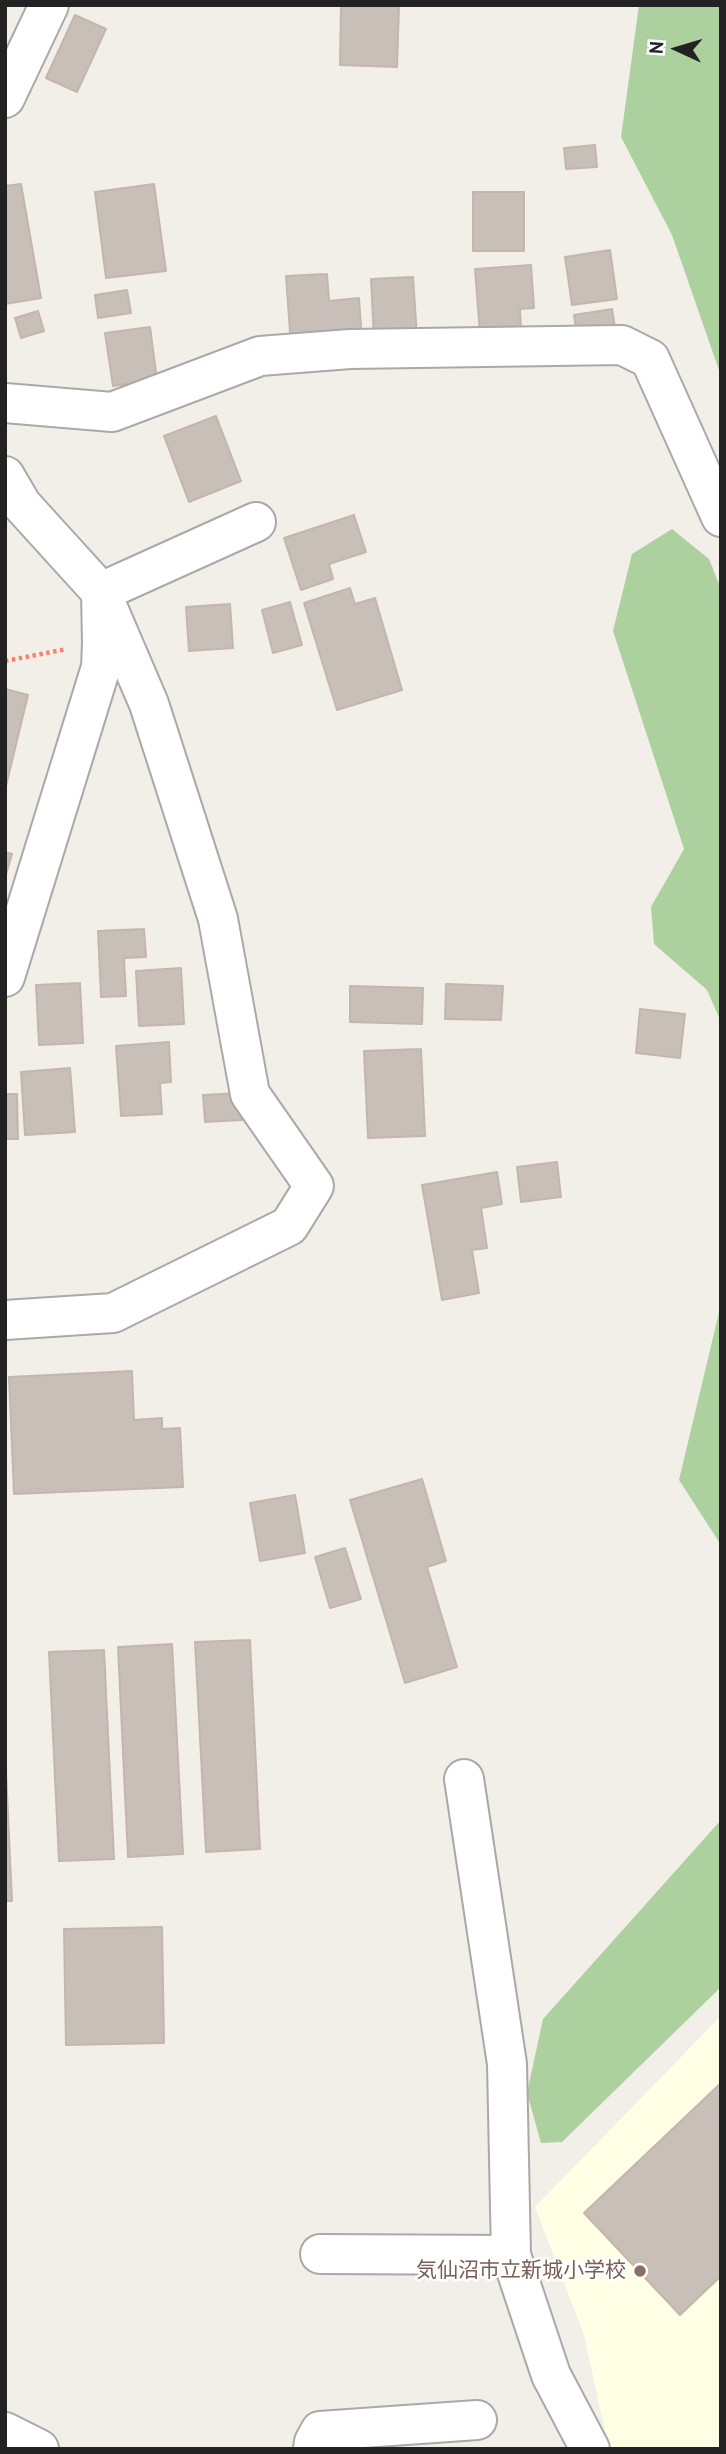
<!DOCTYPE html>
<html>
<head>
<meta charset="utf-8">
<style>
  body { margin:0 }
  #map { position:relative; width:726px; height:2454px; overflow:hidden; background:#f2efe9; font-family:"PT Sans",sans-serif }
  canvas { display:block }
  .frame { position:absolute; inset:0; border:7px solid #222; pointer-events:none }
  .north { position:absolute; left:642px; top:14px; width:70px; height:70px; -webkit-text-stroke:5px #fff; paint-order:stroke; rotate:274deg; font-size:19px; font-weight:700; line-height:28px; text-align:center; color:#222 }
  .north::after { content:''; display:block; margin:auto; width:24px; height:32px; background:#222; clip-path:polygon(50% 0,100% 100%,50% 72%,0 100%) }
</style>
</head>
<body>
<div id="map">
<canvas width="726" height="2454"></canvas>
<div class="frame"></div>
<div class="north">N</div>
</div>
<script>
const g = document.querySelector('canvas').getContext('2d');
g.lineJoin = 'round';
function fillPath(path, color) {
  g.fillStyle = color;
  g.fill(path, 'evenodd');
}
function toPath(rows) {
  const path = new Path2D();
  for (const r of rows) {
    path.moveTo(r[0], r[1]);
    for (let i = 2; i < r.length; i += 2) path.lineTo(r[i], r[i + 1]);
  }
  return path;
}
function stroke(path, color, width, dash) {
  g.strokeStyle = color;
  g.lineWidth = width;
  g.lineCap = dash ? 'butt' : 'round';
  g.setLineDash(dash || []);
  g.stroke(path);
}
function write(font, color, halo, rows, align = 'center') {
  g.font = font + ' "PT Sans","Noto Sans JP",sans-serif';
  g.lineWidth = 5;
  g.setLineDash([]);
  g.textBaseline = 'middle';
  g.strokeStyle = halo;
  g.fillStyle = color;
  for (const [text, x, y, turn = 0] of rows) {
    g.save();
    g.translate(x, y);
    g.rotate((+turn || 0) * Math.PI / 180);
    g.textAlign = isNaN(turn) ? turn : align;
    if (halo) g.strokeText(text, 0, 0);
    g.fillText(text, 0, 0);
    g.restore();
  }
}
fillPath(toPath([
  [721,2016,721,2449,609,2449,584,2335,535,2207]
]), '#ffffe5');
fillPath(toPath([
  [639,5,721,5,721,376,672,235,621,137],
  [672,529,709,559,721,589,721,1022,707,990,654,944,651,907,684,849,613,631,632,554],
  [721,1304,721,1545,679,1480],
  [721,1820,721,1987,562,2142,541,2143,527,2093,543,2019]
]), '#add19e');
const building = toPath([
  [341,5,399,5,397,67,340,65,341,5],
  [75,15,106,29,77,92,46,78,75,15],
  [595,145,597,167,566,169,564,148,595,145],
  [21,184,41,298,5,304,5,186,21,184],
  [154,184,166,271,106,278,95,192,154,184],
  [473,192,524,192,524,251,473,251,473,192],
  [610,250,617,299,572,305,565,257,610,250],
  [531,265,534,308,520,309,521,331,480,334,475,269,531,265],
  [327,274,329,301,359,298,362,341,291,346,286,276,327,274],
  [413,277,417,337,374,340,371,279,413,277],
  [127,290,131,313,98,318,95,295,127,290],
  [612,309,616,334,577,339,574,315,612,309],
  [38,311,44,331,21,338,15,318,38,311],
  [150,327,157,380,113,386,105,333,150,327],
  [216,416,241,481,189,502,164,436,216,416],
  [354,515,366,552,329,564,333,579,301,590,284,538,354,515],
  [350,588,355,604,375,598,402,690,337,710,304,603,350,588],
  [290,602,302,645,273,653,262,610,290,602],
  [230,604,233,648,189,651,186,607,230,604],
  [5,689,28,695,5,790,5,689],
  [5,852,12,854,5,878,5,852],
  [144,929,146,957,124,958,126,996,101,997,98,931,144,929],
  [181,968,184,1024,139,1026,136,971,181,968],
  [80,983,83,1043,39,1045,36,985,80,983],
  [446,984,503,986,501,1020,445,1019,446,984],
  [350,986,423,988,422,1024,350,1022,350,986],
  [640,1009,685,1014,680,1058,636,1053,640,1009],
  [169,1042,171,1082,160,1083,162,1114,121,1116,116,1046,169,1042],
  [421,1049,425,1136,368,1138,364,1051,421,1049],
  [70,1068,75,1132,25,1135,21,1072,70,1068],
  [240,1093,242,1120,205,1122,203,1095,240,1093],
  [5,1094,17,1094,18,1139,5,1139,5,1094],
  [557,1162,561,1197,521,1202,517,1167,557,1162],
  [497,1172,502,1204,481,1208,487,1248,472,1250,479,1293,442,1300,422,1185,497,1172],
  [132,1371,134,1420,162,1418,162,1429,180,1428,183,1487,14,1494,9,1377,132,1371],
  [422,1479,446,1561,427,1567,457,1667,405,1683,350,1500,422,1479],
  [295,1495,305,1553,260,1561,250,1503,295,1495],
  [345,1548,361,1599,330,1608,315,1557,345,1548],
  [250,1640,260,1849,206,1852,195,1642,250,1640],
  [172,1644,183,1854,128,1857,118,1647,172,1644],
  [104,1650,114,1859,59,1861,49,1652,104,1650],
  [5,1750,12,1901,5,1901,5,1750],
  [162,1927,164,2043,66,2045,64,1929,162,1927],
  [721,2083,721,2276,680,2315,584,2213,721,2083]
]);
fillPath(building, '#c7bfb8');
stroke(building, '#c4b6ab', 2);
const minor = toPath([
  [5,98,49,5],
  [5,403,112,412,260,356,350,349,622,345,650,359,721,517],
  [5,476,22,505,101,592,102,643,101,667,5,977],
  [5,1320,113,1313,289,1226,314,1186,250,1094,218,919,149,704,101,592,256,522],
  [464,1779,507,2064,511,2255,551,2375,590,2449],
  [320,2254,511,2255],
  [5,2432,39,2449],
  [313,2449,314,2442,320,2431,477,2420]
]);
stroke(minor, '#a9a9a9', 42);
stroke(toPath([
  [5,661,67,649]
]), '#fa8072', 4.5, [3.5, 3.5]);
stroke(minor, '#fff', 38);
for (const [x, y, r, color] of [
  [640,2271,7,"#8d6e63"]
]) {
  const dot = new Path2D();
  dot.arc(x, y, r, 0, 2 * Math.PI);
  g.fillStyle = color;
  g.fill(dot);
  stroke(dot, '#fff', 2.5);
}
write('21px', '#785e54', '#fff', [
  ["気仙沼市立新城小学校",626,2271]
], 'right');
</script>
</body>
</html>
